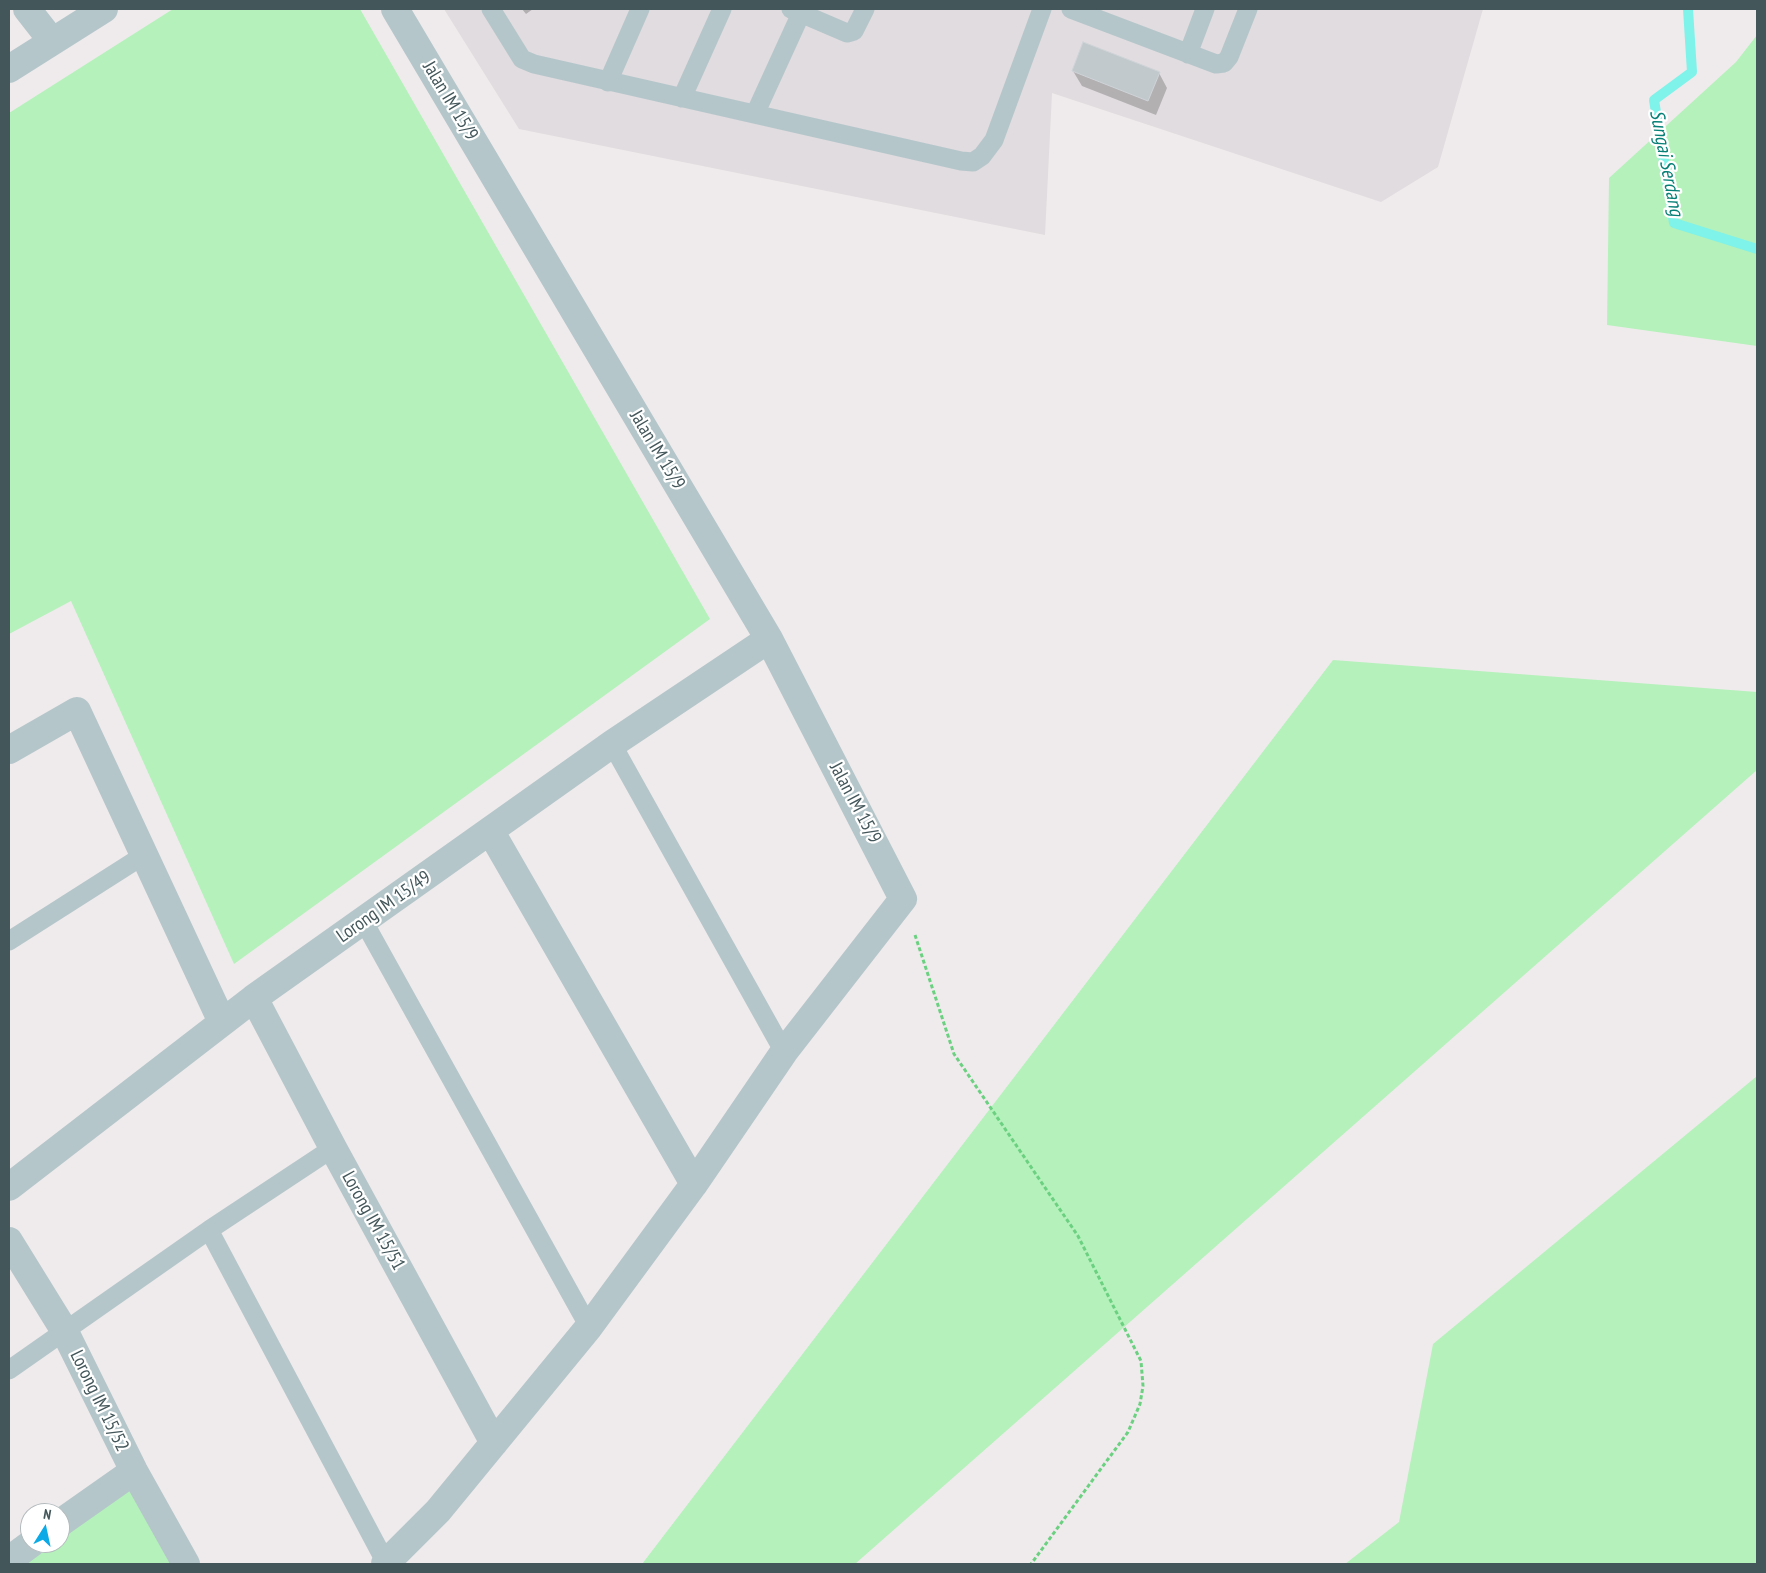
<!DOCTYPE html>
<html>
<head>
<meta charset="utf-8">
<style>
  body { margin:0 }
  #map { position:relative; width:1766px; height:1573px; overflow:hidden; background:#efebec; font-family:"PT Sans Narrow",sans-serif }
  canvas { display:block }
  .frame { position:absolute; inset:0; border:10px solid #43565a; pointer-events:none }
  .north { position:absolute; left:20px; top:1503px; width:50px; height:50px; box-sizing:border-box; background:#fff; border:1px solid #b4bbbd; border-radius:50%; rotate:10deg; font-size:14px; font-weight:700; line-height:20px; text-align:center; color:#43565a }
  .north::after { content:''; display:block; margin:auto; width:18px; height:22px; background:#0cabe8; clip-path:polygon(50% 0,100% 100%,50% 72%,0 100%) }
</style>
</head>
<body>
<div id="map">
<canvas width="1766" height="1573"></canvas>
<div class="frame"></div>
<div class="north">N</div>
</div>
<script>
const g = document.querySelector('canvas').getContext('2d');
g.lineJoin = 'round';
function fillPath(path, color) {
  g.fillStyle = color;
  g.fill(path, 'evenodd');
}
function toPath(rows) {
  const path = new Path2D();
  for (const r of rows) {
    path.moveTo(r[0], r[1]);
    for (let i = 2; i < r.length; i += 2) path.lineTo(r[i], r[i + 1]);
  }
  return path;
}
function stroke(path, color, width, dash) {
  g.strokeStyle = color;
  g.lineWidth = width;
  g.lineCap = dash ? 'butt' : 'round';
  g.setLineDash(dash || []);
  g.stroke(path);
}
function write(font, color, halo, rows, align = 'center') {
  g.font = font + ' "PT Sans Narrow",sans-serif';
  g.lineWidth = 4.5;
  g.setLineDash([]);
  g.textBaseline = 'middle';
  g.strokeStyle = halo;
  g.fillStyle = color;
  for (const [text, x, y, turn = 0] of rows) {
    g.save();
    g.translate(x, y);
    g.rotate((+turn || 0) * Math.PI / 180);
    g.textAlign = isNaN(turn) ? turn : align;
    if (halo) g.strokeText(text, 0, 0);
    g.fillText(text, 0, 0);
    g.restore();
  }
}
fillPath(toPath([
  [444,9,1483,9,1438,167,1381,202,1052,93,1045,235,519,129]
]), '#e0dcdf');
fillPath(toPath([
  [173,9,360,9,710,619,234,964,71,601,9,634,9,113],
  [1757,35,1757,346,1607,325,1609,178,1736,62],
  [1333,660,1757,692,1757,770,855,1564,642,1564],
  [1757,1076,1757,1564,1345,1564,1399,1522,1433,1344],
  [134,1471,186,1564,9,1564,32,1543,60,1543,60,1523]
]), '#b5f1bb');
fillPath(toPath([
  [522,9,533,9,526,14],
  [1073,71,1159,73,1167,88,1156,115,1082,86]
]), '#0003');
stroke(toPath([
  [1688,9,1692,72,1654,100,1674,223,1757,249]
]), '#7ff2e9', 10);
const building = toPath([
  [1083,42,1160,72,1148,101,1072,71,1083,42]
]);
fillPath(building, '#c2c9cc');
stroke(building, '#cfd4d8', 1);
stroke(toPath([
  [915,935,954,1054,1078,1236,1141,1361,1143,1386,1140,1404,1128,1432,1031,1564]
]), '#6bd181', 3, [4, 2.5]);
stroke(toPath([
  [491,9,522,59,534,64,961,161,973,162,982,156,994,140,1042,9],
  [791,9,847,33,854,31,865,9],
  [1071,9,1216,64,1224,63,1229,57,1248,9],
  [1188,54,1205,9],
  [608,82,640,9],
  [682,98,722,9],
  [755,114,803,9],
  [612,744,784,1052],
  [364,922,589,1327],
  [9,941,144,855],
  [209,1230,386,1563],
  [9,1370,209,1230,333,1148]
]), '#b5c6ca', 19);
stroke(toPath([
  [27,9,52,41],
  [9,69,104,9],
  [9,750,77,711,222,1022],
  [491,832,694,1184],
  [254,998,333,1148,494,1443],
  [9,1187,254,998,612,744,769,639],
  [9,1241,64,1330,134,1471,186,1564],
  [60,1523,134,1471],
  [9,1560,32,1543],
  [385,1564,438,1511,589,1327,694,1184,784,1052,903,899,769,639,395,9]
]), '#b5c6ca', 28);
write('19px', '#43565a', '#fff', [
  ["Jalan IM 15/9",450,101,59],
  ["Jalan IM 15/9",657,450,59],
  ["Jalan IM 15/9",855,803,62],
  ["Lorong IM 15/49",384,907,-35],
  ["Lorong IM 15/51",373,1221,61],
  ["Lorong IM 15/52",99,1401,64]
]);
write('italic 20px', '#067f76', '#fff', [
  ["Sungai Serdang",1666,163,79]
]);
</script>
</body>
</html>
